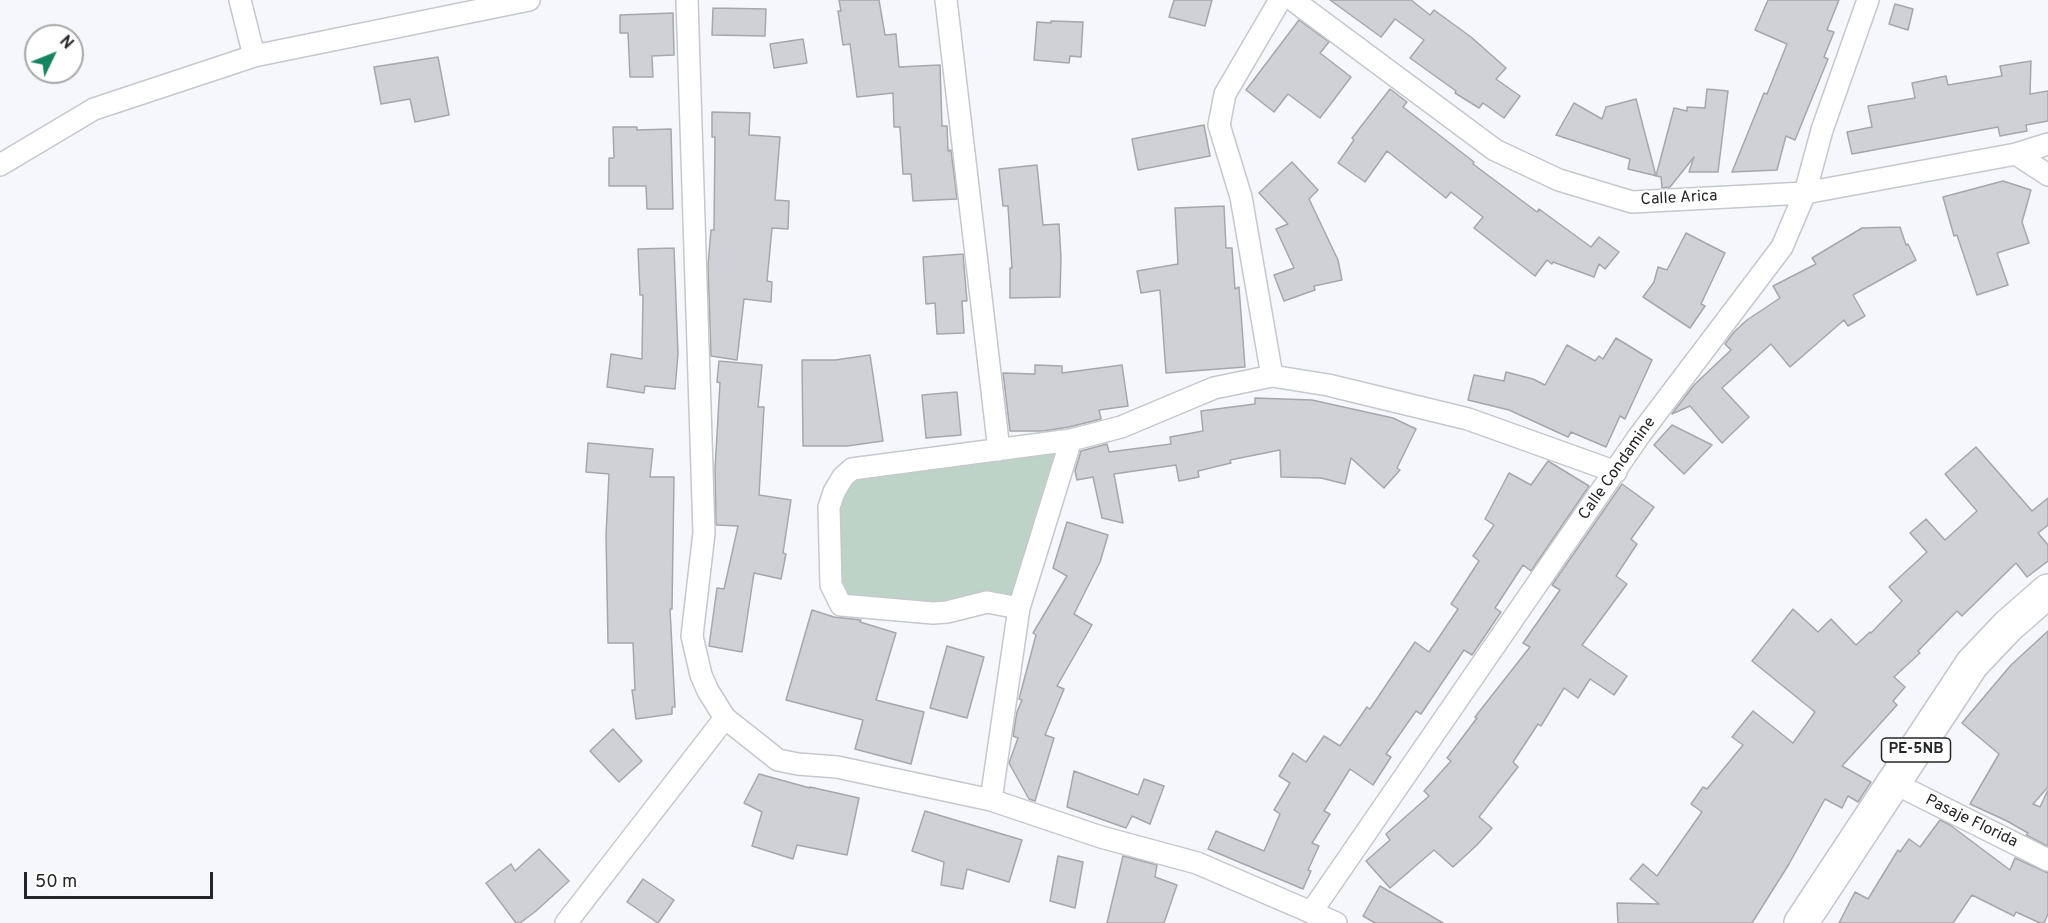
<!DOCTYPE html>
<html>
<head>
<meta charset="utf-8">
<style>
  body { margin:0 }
  #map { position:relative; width:2048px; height:923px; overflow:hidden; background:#f5f7fc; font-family:Overpass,sans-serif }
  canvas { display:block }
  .north { position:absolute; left:24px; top:24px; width:60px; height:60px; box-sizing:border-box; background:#fff; border:2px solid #a8a8a9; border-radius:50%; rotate:47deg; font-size:16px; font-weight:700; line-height:24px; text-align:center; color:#252627 }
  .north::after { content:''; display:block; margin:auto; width:21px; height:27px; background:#188360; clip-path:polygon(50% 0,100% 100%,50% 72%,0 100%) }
  .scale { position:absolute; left:24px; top:872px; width:189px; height:27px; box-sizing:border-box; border:3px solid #252627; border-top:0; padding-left:8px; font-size:18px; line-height:21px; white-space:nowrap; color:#252627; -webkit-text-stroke:4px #fff; paint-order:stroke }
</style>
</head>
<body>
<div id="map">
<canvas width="2048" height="923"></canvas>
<div class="north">N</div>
<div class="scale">50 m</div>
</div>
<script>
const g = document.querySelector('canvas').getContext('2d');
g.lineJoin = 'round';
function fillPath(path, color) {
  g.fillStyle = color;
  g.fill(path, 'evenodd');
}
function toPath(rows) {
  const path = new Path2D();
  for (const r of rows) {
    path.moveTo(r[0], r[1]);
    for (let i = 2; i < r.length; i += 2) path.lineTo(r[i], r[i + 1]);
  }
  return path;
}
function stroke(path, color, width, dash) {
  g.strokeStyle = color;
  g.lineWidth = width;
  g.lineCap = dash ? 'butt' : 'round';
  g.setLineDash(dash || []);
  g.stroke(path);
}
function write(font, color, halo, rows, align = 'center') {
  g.font = font + ' Overpass,sans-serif';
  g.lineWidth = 4.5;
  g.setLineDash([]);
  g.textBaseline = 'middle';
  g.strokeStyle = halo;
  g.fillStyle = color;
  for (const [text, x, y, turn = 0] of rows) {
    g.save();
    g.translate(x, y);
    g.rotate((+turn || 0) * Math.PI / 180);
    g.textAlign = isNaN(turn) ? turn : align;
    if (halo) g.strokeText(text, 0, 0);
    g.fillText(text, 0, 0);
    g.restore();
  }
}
fillPath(toPath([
  [1071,440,1019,608,841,605,831,549,843,477]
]), '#bed3c7');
const building = toPath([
  [839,0,879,0,885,35,896,34,899,67,940,65,942,126,947,126,948,151,951,150,957,199,913,201,911,174,903,174,900,127,894,127,893,93,857,97,850,44,843,45,838,11,841,11,839,0],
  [1174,0,1212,0,1205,26,1169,17,1174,0],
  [1330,0,1411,0,1430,15,1434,10,1471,37,1506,68,1496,79,1520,96,1504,118,1483,103,1479,108,1455,93,1456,91,1410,58,1424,40,1395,19,1381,37,1330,0],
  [1768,0,1839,0,1827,30,1834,32,1824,57,1828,59,1795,140,1786,136,1777,170,1732,172,1764,93,1767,94,1787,44,1755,30,1768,0],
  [1895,4,1913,9,1908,30,1889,24,1895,4],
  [713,8,766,9,765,36,712,35,713,8],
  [673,13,674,55,652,56,653,77,630,77,628,33,620,33,620,15,673,13],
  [1299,20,1329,42,1320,53,1351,77,1320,118,1288,94,1274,112,1246,90,1299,20],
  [1051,21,1083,22,1081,57,1070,56,1069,63,1034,60,1037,22,1051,23,1051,21],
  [803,39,807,63,774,68,770,44,803,39],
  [438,57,449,115,415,122,410,99,381,104,374,67,438,57],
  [2031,61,2030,94,2048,91,2048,121,2026,125,2027,131,2000,136,1998,127,1852,154,1847,132,1872,127,1868,106,1915,98,1912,83,1946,76,1948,85,2002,76,2000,66,2031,61],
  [1390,89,1407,102,1403,107,1474,162,1473,164,1537,212,1539,209,1591,247,1599,237,1619,252,1605,269,1599,264,1594,277,1553,262,1552,264,1547,260,1535,276,1474,228,1483,217,1451,192,1446,198,1387,151,1365,182,1338,163,1354,140,1352,138,1390,89],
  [1707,89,1728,91,1718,172,1689,172,1694,157,1670,187,1662,188,1661,177,1628,169,1630,159,1556,135,1574,103,1602,119,1606,107,1636,99,1656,176,1674,108,1687,111,1687,107,1705,108,1707,89],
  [712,112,750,113,749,135,780,137,775,200,789,201,788,229,772,228,767,281,772,282,771,302,744,299,737,360,711,356,708,265,711,230,714,230,715,137,712,137,712,112],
  [1204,125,1210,156,1138,170,1132,139,1204,125],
  [613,127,637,127,637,130,671,129,673,209,647,209,646,186,609,186,609,158,614,158,613,127],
  [1292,162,1318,190,1309,199,1338,260,1342,280,1314,286,1315,290,1284,301,1274,275,1294,268,1276,229,1288,224,1259,193,1292,162],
  [1037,165,1043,225,1059,224,1061,258,1060,297,1010,298,1010,268,1012,268,1008,206,1003,206,999,169,1037,165],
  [2003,181,2031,190,2022,222,2029,243,1997,253,2008,285,1977,295,1957,235,1954,236,1943,197,2003,181],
  [1224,206,1226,248,1232,248,1235,289,1239,287,1245,367,1166,373,1160,290,1141,293,1137,271,1178,264,1175,208,1224,206],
  [1900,227,1906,245,1908,244,1916,260,1853,295,1865,316,1848,326,1844,320,1790,367,1771,344,1722,388,1749,417,1722,443,1690,406,1672,414,1694,385,1731,350,1725,344,1734,332,1747,320,1780,298,1773,286,1816,264,1812,258,1862,228,1900,227],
  [1686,233,1725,253,1701,304,1705,306,1690,328,1643,297,1654,282,1658,267,1667,270,1686,233],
  [674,248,678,354,675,389,645,386,644,393,607,387,611,354,642,359,643,295,640,295,638,249,674,248],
  [963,254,967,301,962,301,964,333,937,334,935,303,926,304,923,257,963,254],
  [1616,338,1652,360,1625,419,1620,416,1606,447,1571,432,1568,437,1509,410,1468,400,1474,375,1504,381,1506,372,1533,379,1545,385,1567,345,1595,361,1599,356,1603,359,1616,338],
  [870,355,883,441,847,446,803,446,802,360,835,360,870,355],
  [719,361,762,365,758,407,764,407,759,495,791,500,783,553,786,554,781,579,754,573,742,652,709,646,717,588,724,589,738,526,716,525,715,469,720,383,717,382,719,361],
  [1035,365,1062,366,1062,373,1122,365,1128,406,1099,410,1101,419,1069,427,1043,431,1010,431,1003,373,1035,374,1035,365],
  [957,392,961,435,926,438,922,395,957,392],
  [1255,398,1312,400,1393,418,1416,429,1397,468,1400,470,1384,488,1351,458,1345,484,1321,478,1281,477,1280,450,1230,460,1231,463,1198,471,1199,477,1179,481,1176,465,1114,474,1123,523,1102,518,1093,477,1077,480,1075,471,1081,451,1107,444,1109,452,1171,444,1170,437,1203,431,1201,411,1255,404,1255,398],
  [1672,425,1712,445,1684,474,1654,445,1672,425],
  [588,443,653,449,650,477,674,477,672,609,670,609,675,707,672,707,672,714,636,719,632,690,635,690,633,643,608,643,606,535,609,474,586,472,588,443],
  [1976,447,2032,511,2048,498,2048,525,2038,533,2048,545,2048,561,2027,577,2016,563,1962,616,1957,611,1918,651,1920,653,1894,677,1905,687,1893,701,1897,705,1842,766,1871,782,1858,802,1848,796,1842,808,1825,799,1789,864,1752,923,1618,923,1617,903,1659,904,1630,879,1643,864,1657,876,1702,812,1691,804,1703,787,1707,789,1743,745,1732,737,1753,711,1793,743,1815,712,1752,661,1793,609,1818,632,1831,619,1856,645,1870,632,1871,633,1902,601,1889,587,1927,552,1910,533,1926,519,1945,540,1977,511,1945,474,1976,447],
  [1548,461,1589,486,1531,571,1523,565,1495,608,1501,612,1472,655,1464,650,1421,714,1416,711,1386,754,1391,757,1373,785,1350,769,1324,811,1330,814,1312,843,1319,846,1308,870,1311,871,1303,889,1208,849,1216,831,1264,851,1280,814,1274,810,1290,783,1279,776,1293,753,1306,762,1324,736,1340,746,1367,707,1370,709,1415,642,1429,652,1458,609,1451,604,1479,561,1473,556,1494,525,1485,519,1509,473,1531,485,1548,461],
  [1622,484,1654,507,1631,539,1637,544,1616,576,1627,584,1582,645,1627,676,1614,695,1590,679,1578,698,1564,688,1541,726,1538,724,1513,762,1518,767,1479,817,1492,828,1477,845,1453,867,1434,850,1390,888,1366,861,1390,840,1386,834,1429,796,1424,791,1451,761,1447,758,1477,718,1475,717,1530,647,1523,643,1560,590,1552,585,1622,484],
  [1067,522,1108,535,1100,562,1074,614,1092,625,1057,686,1064,689,1045,735,1054,738,1035,801,1029,799,1009,763,1018,738,1013,736,1017,712,1022,700,1019,699,1036,635,1033,633,1067,576,1053,568,1067,522],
  [812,610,834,617,861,620,860,622,896,633,876,700,924,712,911,764,855,749,863,720,786,700,812,610],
  [2048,631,2048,787,2033,804,2040,807,2048,790,2048,846,2026,835,2028,833,2007,821,1970,804,1999,754,1962,723,2011,665,2048,631],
  [947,646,984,657,967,718,930,708,947,646],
  [613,729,642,761,619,782,590,751,613,729],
  [1074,771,1138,795,1144,779,1164,786,1150,824,1132,816,1126,828,1067,807,1074,771],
  [759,774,810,788,810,787,859,798,847,855,797,845,793,859,752,846,762,812,744,803,759,774],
  [925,811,1022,840,1009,882,967,869,963,889,941,885,944,862,912,851,925,811],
  [1940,820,1950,825,2010,870,2015,858,2048,873,2048,914,2044,923,2040,923,2016,912,2014,916,1972,895,1953,923,1839,923,1855,892,1868,899,1898,850,1900,852,1909,839,1920,847,1940,820],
  [539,849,569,881,536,911,520,923,516,923,486,883,511,864,515,871,539,849],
  [1058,856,1083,862,1075,908,1050,901,1058,856],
  [1123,856,1157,865,1155,877,1177,885,1164,923,1107,923,1123,856],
  [643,879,674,900,658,923,627,902,643,879],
  [1380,886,1443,923,1375,923,1363,916,1380,886]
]);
fillPath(building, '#cfd1d6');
stroke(building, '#a5a7ab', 1.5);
const minor = toPath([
  [240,0,254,56],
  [687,0,704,533,692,636,701,675,708,691,725,718,778,760,798,764,837,767,991,800,1101,837,1197,863,1336,923],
  [946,0,999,450],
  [1293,0,1495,150,1559,180,1632,202,1805,193,2016,154,2048,144],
  [2016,154,2048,175],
  [0,165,94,109,254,56,529,0],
  [1272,376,1241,197,1219,125,1225,94,1280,0],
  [1019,608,987,602,947,612,933,613,841,605,831,585,829,507,834,492,843,477,852,469,1071,440,1121,427,1214,388,1272,376,1328,385,1468,419,1616,472],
  [1894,783,2048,860],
  [991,800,1019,608,1071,440],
  [1312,911,1639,436,1782,247,1805,193,1822,130,1868,0],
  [566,923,725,718]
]);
const trunk = toPath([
  [1801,923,1972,664,2008,626,2048,591]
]);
stroke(minor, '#c5c8cc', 24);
stroke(trunk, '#c5c8cc', 36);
stroke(minor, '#fff', 21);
stroke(trunk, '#fff', 33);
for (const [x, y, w] of [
  [1916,750,69]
]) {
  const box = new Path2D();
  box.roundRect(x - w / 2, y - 12, w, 24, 4.5);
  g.fillStyle = '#fff';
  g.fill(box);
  stroke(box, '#252627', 1.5);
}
write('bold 15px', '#252627', null, [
  ["PE-5NB",1916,750]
]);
write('16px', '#252627', '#fff', [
  ["Calle Arica",1679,199,-3],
  ["Calle Condamine",1618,469,-55],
  ["Pasaje Florida",1971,822,26]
]);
</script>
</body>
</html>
